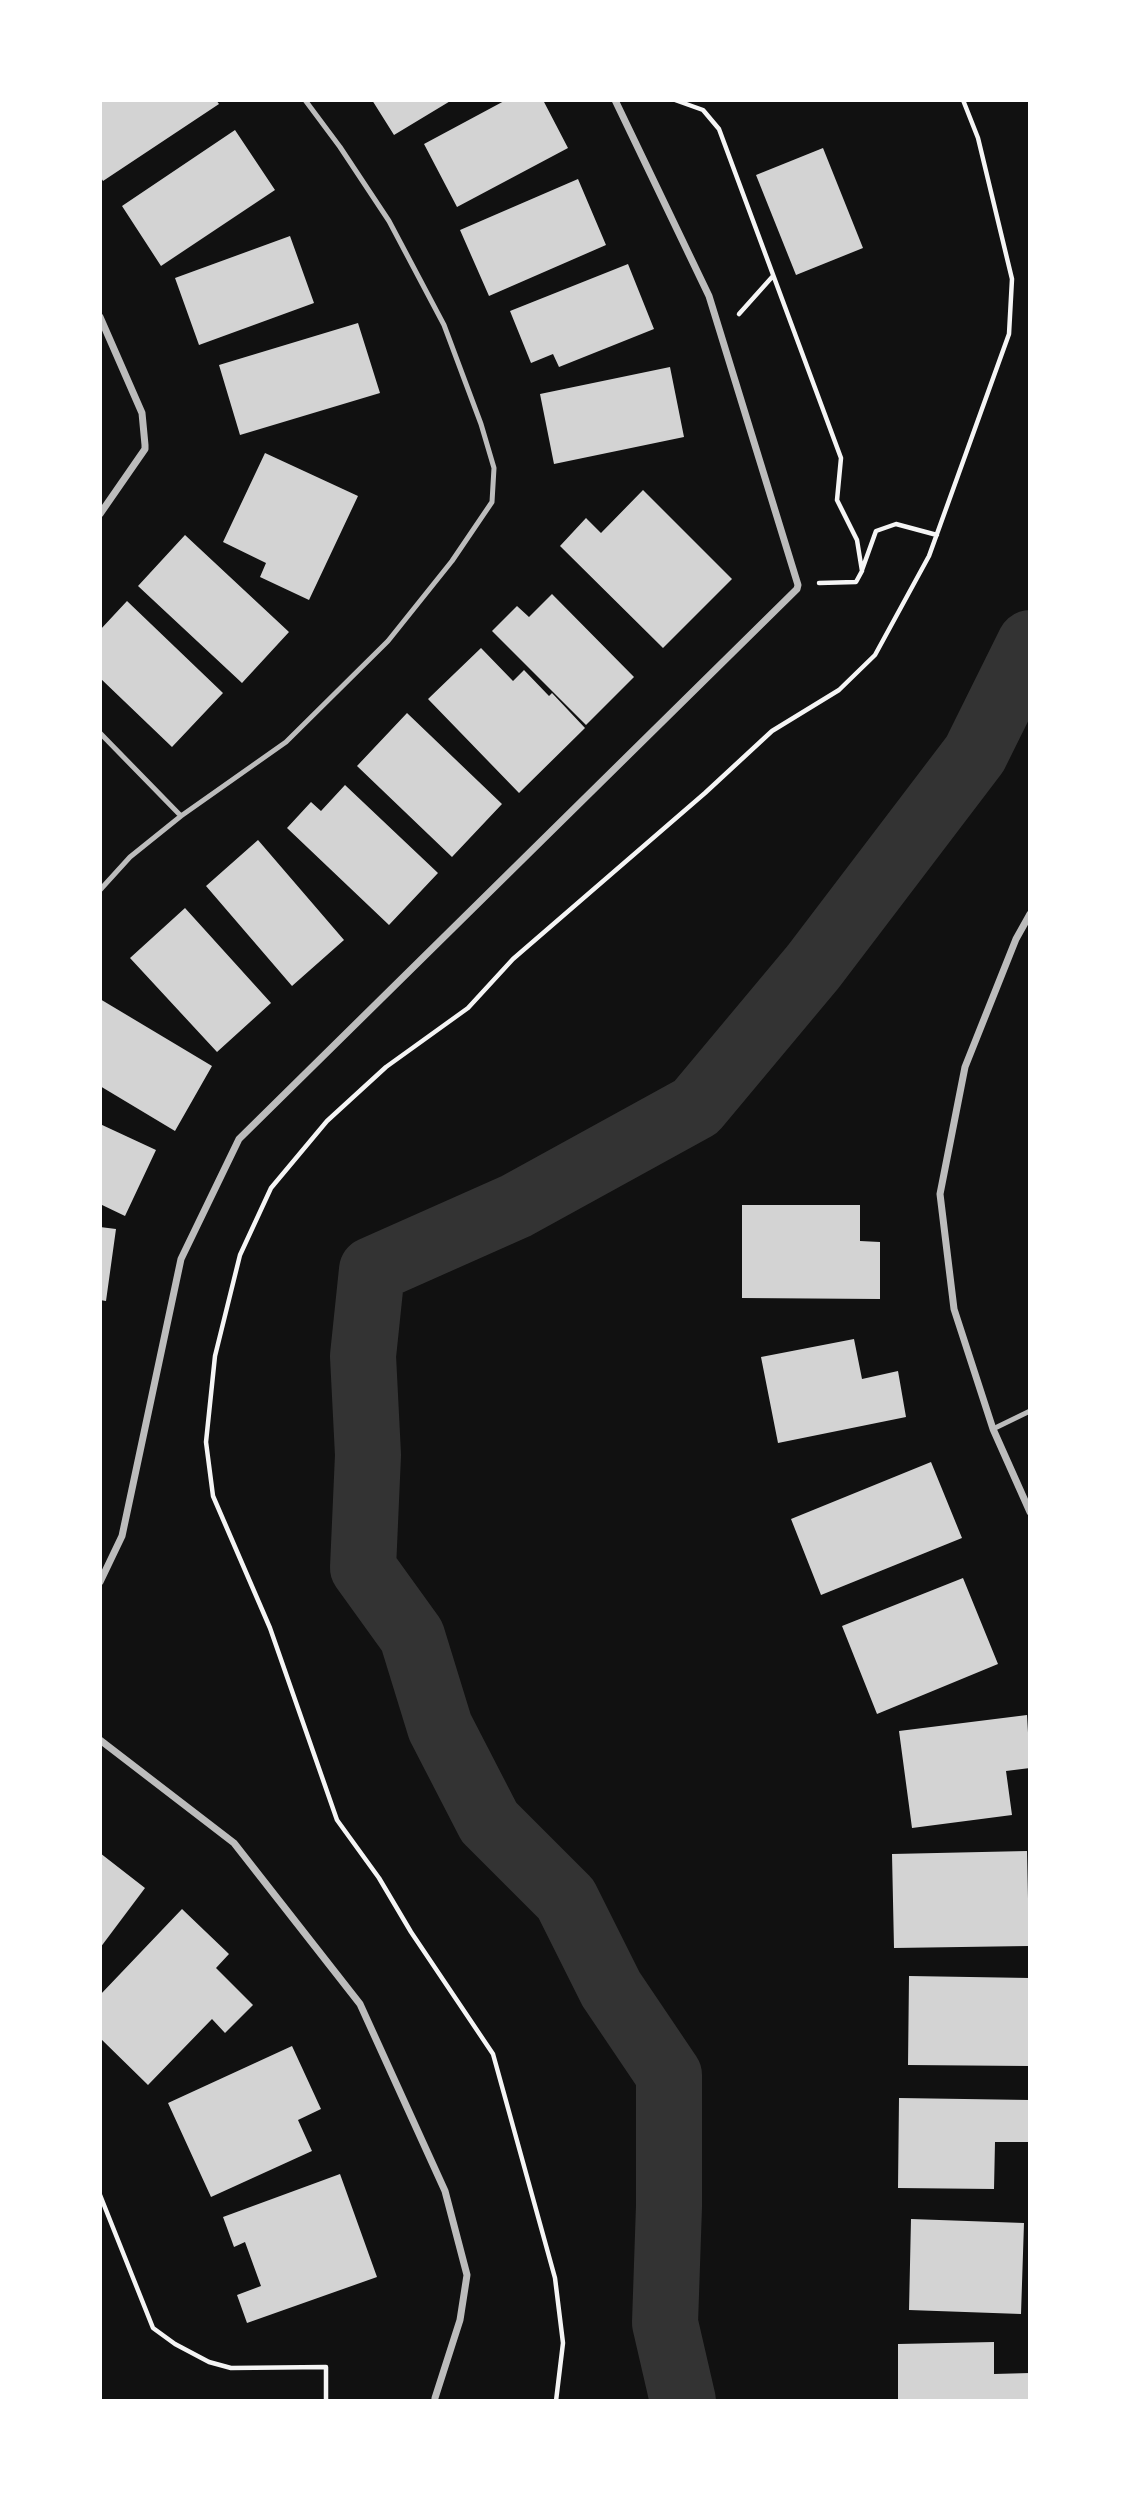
<!DOCTYPE html>
<html>
<head>
<meta charset="utf-8">
<style>
  body { margin:0 }
  #map { position:relative; width:1130px; height:2501px; overflow:hidden; background:#111; font-family:Signika,sans-serif }
  canvas { display:block }
  .frame { position:absolute; inset:0; border:102px solid #fff; pointer-events:none }
</style>
</head>
<body>
<div id="map">
<canvas width="1130" height="2501"></canvas>
<div class="frame"></div>
</div>
<script>
const g = document.querySelector('canvas').getContext('2d');
g.lineJoin = 'round';
function toPath(rows) {
  const path = new Path2D();
  for (const r of rows) {
    path.moveTo(r[0], r[1]);
    for (let i = 2; i < r.length; i += 2) path.lineTo(r[i], r[i + 1]);
  }
  return path;
}
function stroke(path, color, width, dash) {
  g.strokeStyle = color;
  g.lineWidth = width;
  g.lineCap = dash ? 'butt' : 'round';
  g.setLineDash(dash || []);
  g.stroke(path);
}
function fillPath(path, color) {
  g.fillStyle = color;
  g.fill(path, 'evenodd');
}
stroke(toPath([
  [683,2401,665,2323,669,2206,669,2075,611,1989,566,1899,489,1822,440,1727,412,1636,363,1568,368,1455,363,1356,372,1270,516,1206,696,1107,813,967,975,754,1030,643]
]), '#333', 66);
fillPath(toPath([
  [100,100,216,100,219,104,103,181,100,176],
  [372,100,452,100,394,135],
  [506,100,543,100,568,148,457,207,424,144],
  [235,130,275,190,161,266,122,206],
  [823,148,863,248,796,275,756,175],
  [578,179,606,245,489,296,460,230],
  [290,236,314,303,199,345,175,278],
  [628,264,654,329,559,367,553,354,531,363,510,311],
  [358,323,380,393,240,435,219,365],
  [670,367,684,437,554,464,540,394],
  [265,453,358,496,309,600,260,577,266,563,223,542],
  [643,490,732,579,663,648,560,546,586,518,601,533],
  [185,535,289,632,242,683,138,586],
  [552,594,634,677,586,725,492,631,517,606,529,617],
  [127,601,223,693,172,747,100,678,100,630],
  [481,648,513,681,524,670,549,696,552,693,585,728,519,793,428,699],
  [407,713,502,804,452,857,357,766],
  [345,785,438,873,389,925,287,828,311,802,321,811],
  [258,840,344,940,292,986,206,886],
  [185,908,271,1003,217,1052,130,958],
  [100,999,212,1066,175,1131,100,1086],
  [100,1124,156,1150,125,1216,100,1204],
  [742,1205,860,1205,860,1241,880,1242,880,1299,742,1298],
  [100,1227,116,1229,106,1301,100,1300],
  [854,1339,862,1379,898,1371,906,1417,778,1443,761,1357],
  [931,1462,962,1538,821,1595,791,1519],
  [963,1578,998,1664,877,1714,842,1626],
  [1027,1715,1030,1768,1006,1771,1012,1815,912,1828,899,1731],
  [1027,1851,1029,1946,894,1948,892,1854],
  [100,1853,145,1888,100,1948],
  [182,1909,229,1954,216,1968,253,2005,225,2033,212,2019,148,2085,100,2038,100,1995],
  [909,1976,1030,1978,1028,2066,908,2065],
  [292,2046,321,2109,298,2120,312,2151,211,2197,168,2103],
  [899,2098,1030,2100,1030,2142,995,2142,994,2189,898,2188],
  [340,2174,377,2277,247,2323,237,2295,261,2286,245,2242,234,2247,223,2217],
  [911,2219,1024,2223,1021,2314,909,2310],
  [994,2342,994,2374,1030,2373,1030,2401,898,2401,898,2344]
]), '#d3d3d3');
stroke(toPath([
  [675,100,703,110,719,129,841,458,837,500,857,540,862,571,856,582,819,583],
  [739,314,773,276],
  [862,570,876,531,896,524,937,535],
  [100,2195,153,2328,175,2344,209,2362,231,2368,326,2367,326,2401],
  [556,2401,563,2343,555,2278,493,2054,411,1932,379,1878,337,1820,270,1628,213,1496,206,1442,215,1356,240,1255,271,1188,327,1121,386,1067,468,1008,513,959,705,793,772,731,839,690,875,655,929,556,1009,334,1012,279,978,138,963,100]
]), '#f5f5f5', 4.5);
stroke(toPath([
  [100,733,181,816],
  [100,890,130,857,181,816,286,742,388,641,452,561,492,502,494,468,481,424,444,325,389,221,340,147,305,100],
  [993,1429,1030,1411]
]), '#bcbcbc', 5);
stroke(toPath([
  [100,317,142,413,145,445,145,449,100,514],
  [1030,914,1016,939,965,1067,940,1194,954,1309,993,1429,1030,1512],
  [100,1582,122,1536,181,1259,239,1139,797,589,798,585,709,296,615,100],
  [100,1740,234,1843,360,2004,445,2191,467,2275,460,2320,435,2398]
]), '#bcbcbc', 7);
</script>
</body>
</html>
